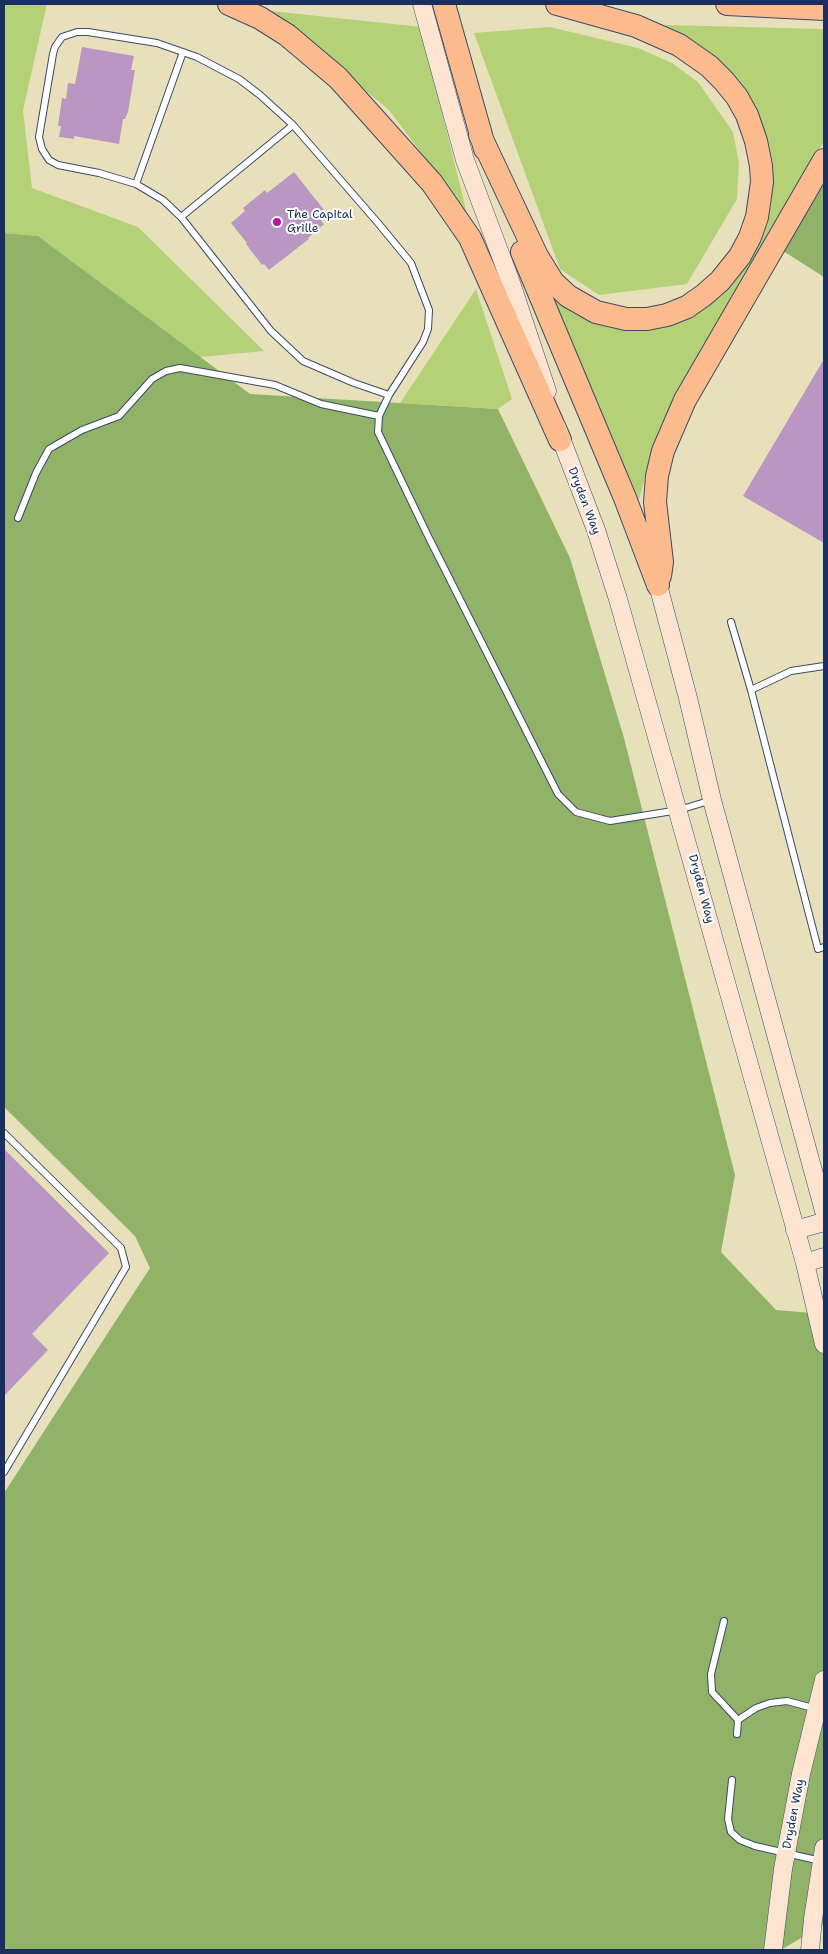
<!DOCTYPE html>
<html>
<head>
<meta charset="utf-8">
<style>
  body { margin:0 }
  #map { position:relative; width:828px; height:1954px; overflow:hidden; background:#e8e0bb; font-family:"Shantell Sans",sans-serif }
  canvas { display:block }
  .frame { position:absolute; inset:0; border:5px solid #1b2f5e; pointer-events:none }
</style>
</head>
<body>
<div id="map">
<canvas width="828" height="1954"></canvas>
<div class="frame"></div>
</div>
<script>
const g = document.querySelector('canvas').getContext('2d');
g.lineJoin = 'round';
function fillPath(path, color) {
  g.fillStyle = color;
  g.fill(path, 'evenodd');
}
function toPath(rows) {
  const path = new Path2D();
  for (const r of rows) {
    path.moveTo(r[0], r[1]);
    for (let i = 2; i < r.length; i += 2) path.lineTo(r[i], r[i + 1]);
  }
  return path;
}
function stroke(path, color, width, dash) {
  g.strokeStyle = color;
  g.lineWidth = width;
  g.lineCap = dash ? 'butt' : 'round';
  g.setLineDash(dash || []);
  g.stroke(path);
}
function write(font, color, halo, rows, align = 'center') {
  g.font = font + ' "Shantell Sans",sans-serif';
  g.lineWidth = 4;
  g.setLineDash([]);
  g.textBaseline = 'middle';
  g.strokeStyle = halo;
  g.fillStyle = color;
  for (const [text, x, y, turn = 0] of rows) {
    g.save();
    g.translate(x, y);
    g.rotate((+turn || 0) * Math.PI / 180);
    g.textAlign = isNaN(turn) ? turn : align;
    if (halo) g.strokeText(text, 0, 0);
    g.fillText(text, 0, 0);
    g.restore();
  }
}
fillPath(toPath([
  [4,4,47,4,23,110,32,188,138,227,264,351,200,357,38,236,4,233],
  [271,11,421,27,467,214,389,110],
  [665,25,824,29,824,141,654,443,639,500,552,297,592,320,614,326,735,279,769,154],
  [550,27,638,48,672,63,698,82,733,132,739,163,737,199,687,284,599,295,560,269,474,33],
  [476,289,512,399,498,409,400,403]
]), '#b5d178');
fillPath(toPath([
  [824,179,824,277,783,251],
  [4,233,38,236,250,394,498,409,570,558,624,738,735,1175,721,1252,776,1310,824,1314,824,1924,781,1950,4,1950,4,1493,150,1268,135,1236,4,1107]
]), '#90b368');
fillPath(toPath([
  [82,47,134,56,131,70,135,70,128,112,125,119,123,119,119,144,74,136,74,139,59,137,61,126,58,126,62,98,66,99,68,83,75,84],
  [294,172,328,215,321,221,324,224,308,238,309,239,269,270,264,264,262,265,246,244,247,243,231,223,245,211,243,208,265,190,267,193],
  [824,359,824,543,743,496],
  [4,1149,109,1253,32,1334,48,1350,4,1396]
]), '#b997c2');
const lane = toPath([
  [136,184,183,52],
  [181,217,293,125],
  [389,395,354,383,303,361,271,331,181,217,163,200,136,184,99,173,58,165,49,160,42,149,39,137,53,54,55,47,62,37,77,32,88,32,157,43,197,57,239,79,260,95,293,125,378,223,411,263,429,310,428,329,423,342,389,395,379,416,378,432,428,536,558,794,576,812,610,821,679,810,712,800],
  [18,518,36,473,49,449,82,430,119,416,152,379,166,371,180,368,275,385,321,404,379,416],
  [731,622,751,690,818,949,824,947],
  [751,690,791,671,824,666],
  [4,1133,121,1248,126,1267,4,1472],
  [724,1621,711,1674,712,1692,738,1720],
  [737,1734,738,1720,756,1708,770,1703,787,1701,817,1709],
  [732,1780,728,1819,731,1832,740,1840,755,1846,821,1861]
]);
const secondary = toPath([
  [422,4,465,160,511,283,547,391],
  [557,428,596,530,618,599,805,1263,824,1344],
  [658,585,688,698,712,800,824,1211],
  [795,1230,824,1222],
  [805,1263,824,1257],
  [773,1950,783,1869,801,1774,824,1680],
  [810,1950,813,1919,824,1848]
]);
const highway = toPath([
  [229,4,260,18,287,35,338,78,432,183,470,238,560,440],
  [444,4,485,149],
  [727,4,824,9],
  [480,135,537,256,553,282,568,296,596,312,626,319,647,319,667,315,687,307,704,295,720,281,740,256,750,237,757,217,762,182,761,166,756,141,747,115,737,97,724,81,709,66,679,45,636,26,557,4],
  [522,252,625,498,658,585],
  [660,576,662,562,655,502,657,476,663,451,685,400,824,160]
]);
stroke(lane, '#3a4a6c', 8);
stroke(secondary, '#3a4a6c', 19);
stroke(highway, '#3a4a6c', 24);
stroke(lane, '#fff', 6);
stroke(secondary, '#fde4d1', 18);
stroke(highway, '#fbbb8c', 22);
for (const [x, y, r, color] of [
  [277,222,5,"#b5179e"]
]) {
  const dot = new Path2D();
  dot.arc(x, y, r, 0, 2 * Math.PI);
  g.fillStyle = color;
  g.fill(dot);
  stroke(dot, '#fdfcf7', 2);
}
write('12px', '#1b2f5e', '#fdfcf7', [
  ["The Capital",287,215],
  ["Grille",287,229]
], 'left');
write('12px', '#1b2f5e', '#fdfcf7', [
  ["Dryden Way",584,501,69],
  ["Dryden Way",701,889,75],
  ["Dryden Way",794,1814,-79]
]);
</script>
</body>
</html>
